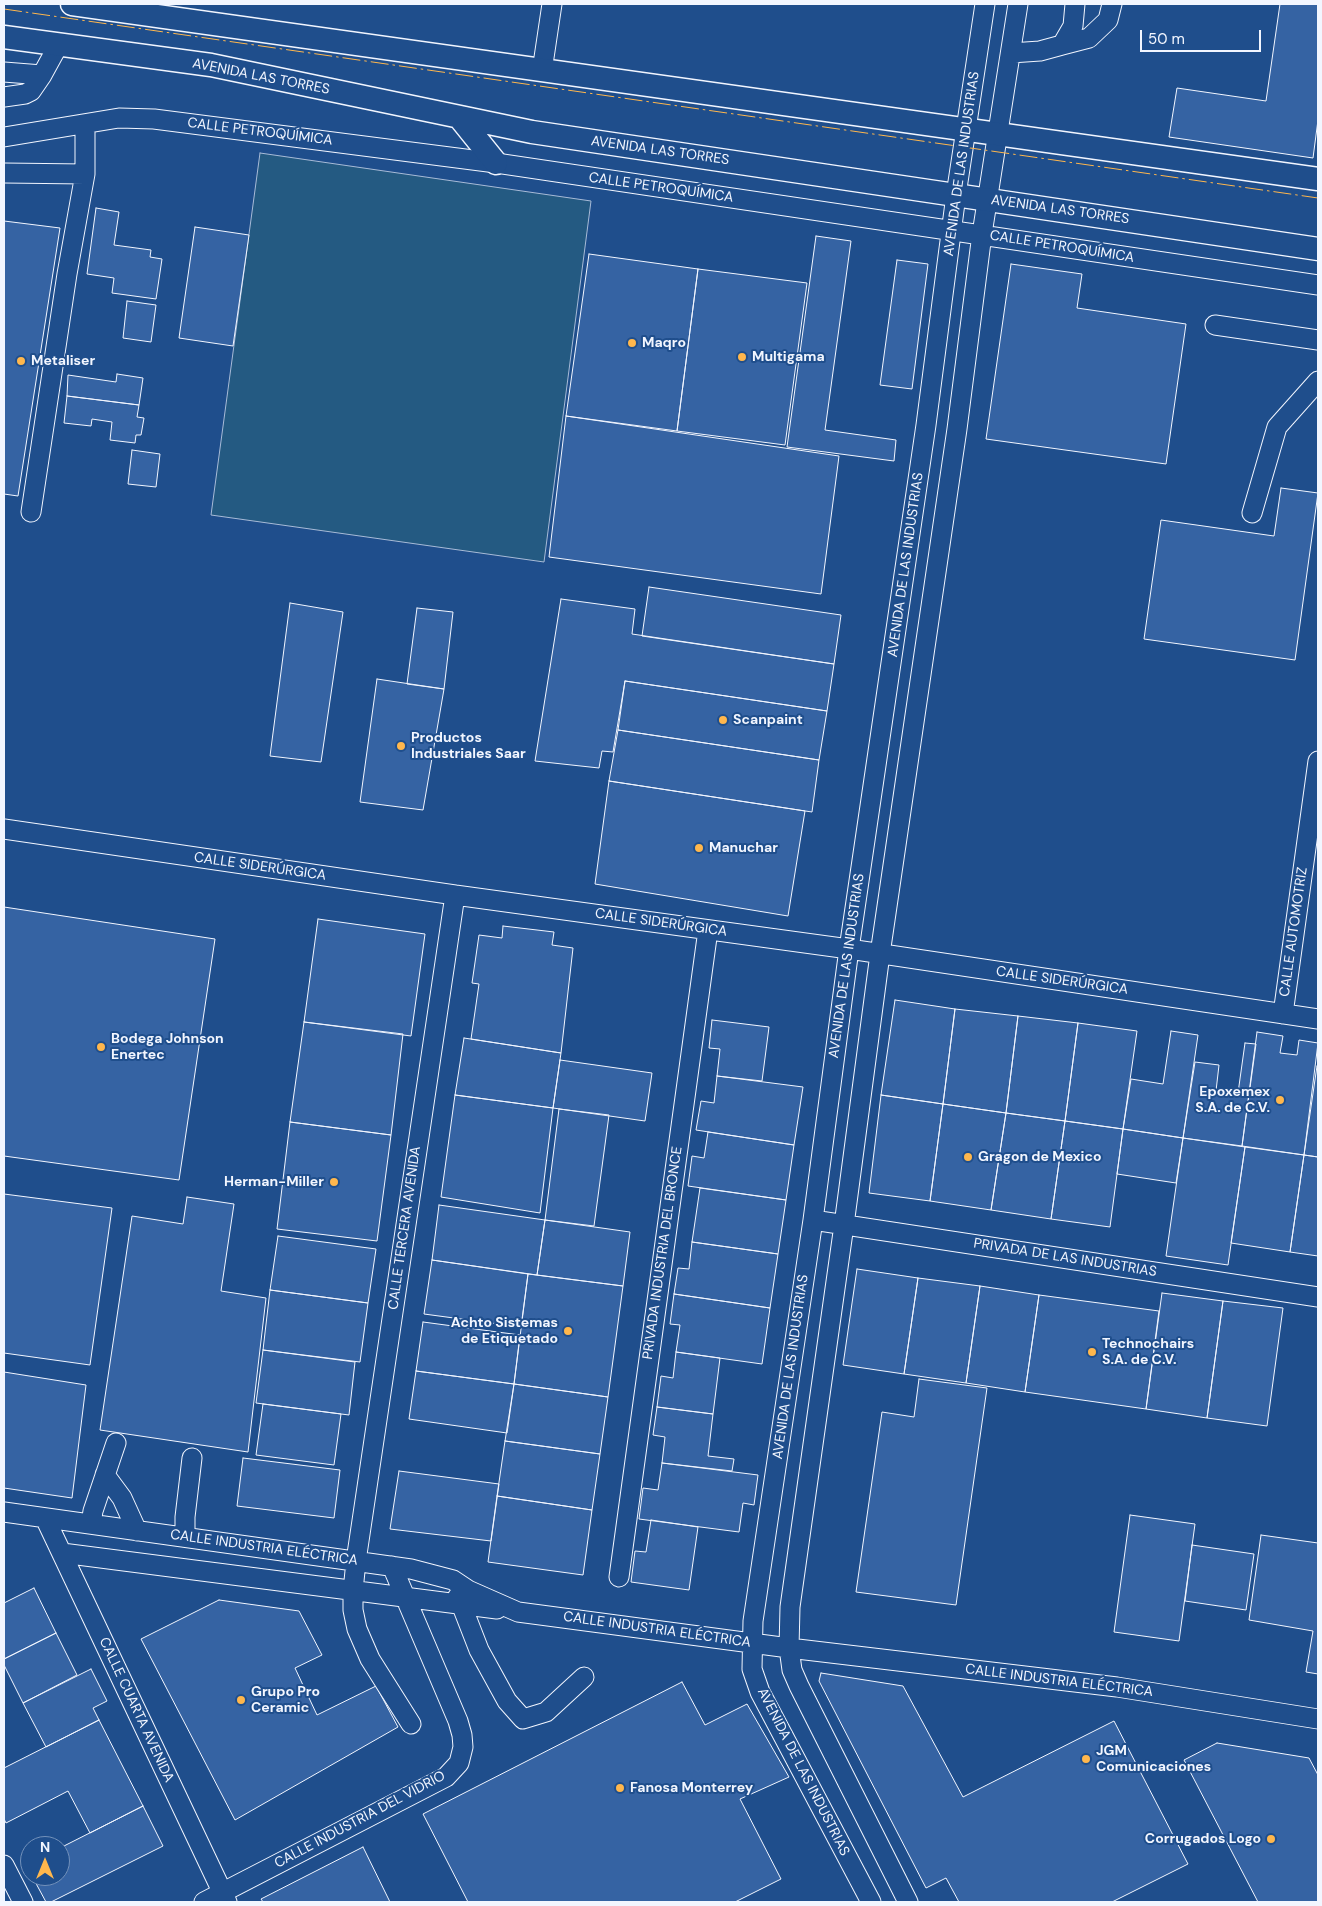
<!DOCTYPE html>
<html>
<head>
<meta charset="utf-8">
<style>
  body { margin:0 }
  #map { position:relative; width:1322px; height:1906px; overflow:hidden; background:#1f4e8c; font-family:"DM Sans",sans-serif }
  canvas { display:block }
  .frame { position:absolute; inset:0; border:5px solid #f2f6ff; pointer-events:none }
  .north { position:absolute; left:20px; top:1836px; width:50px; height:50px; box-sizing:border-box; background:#1f4e8c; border:1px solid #7391ba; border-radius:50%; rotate:0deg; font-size:14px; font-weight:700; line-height:20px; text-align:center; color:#f2f6ff }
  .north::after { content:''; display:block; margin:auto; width:18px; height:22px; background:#ffb74d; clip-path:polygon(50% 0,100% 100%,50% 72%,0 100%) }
  .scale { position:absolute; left:1140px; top:30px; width:121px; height:22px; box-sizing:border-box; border:2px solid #f2f6ff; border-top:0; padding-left:6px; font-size:15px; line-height:18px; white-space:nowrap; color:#f2f6ff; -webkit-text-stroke:4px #1f4e8c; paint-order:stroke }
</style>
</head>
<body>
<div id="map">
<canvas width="1322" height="1906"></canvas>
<div class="frame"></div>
<div class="north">N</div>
<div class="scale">50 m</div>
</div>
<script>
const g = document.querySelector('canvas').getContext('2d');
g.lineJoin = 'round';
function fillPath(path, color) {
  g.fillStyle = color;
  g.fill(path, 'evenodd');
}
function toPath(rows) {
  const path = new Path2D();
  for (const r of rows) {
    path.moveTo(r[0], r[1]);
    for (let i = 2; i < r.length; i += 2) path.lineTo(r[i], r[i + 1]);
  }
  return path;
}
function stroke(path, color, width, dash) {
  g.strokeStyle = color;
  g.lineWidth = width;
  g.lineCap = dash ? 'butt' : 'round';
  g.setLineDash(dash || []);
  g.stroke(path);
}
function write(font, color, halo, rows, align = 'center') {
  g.font = font + ' "DM Sans",sans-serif';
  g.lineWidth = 4;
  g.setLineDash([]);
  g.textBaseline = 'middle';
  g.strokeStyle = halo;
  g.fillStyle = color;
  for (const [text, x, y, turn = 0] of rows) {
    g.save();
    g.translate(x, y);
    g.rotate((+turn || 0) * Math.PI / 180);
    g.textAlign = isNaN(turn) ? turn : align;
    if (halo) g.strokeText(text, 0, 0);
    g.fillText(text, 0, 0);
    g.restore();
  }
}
const green = toPath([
  [260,153,591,201,544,562,211,515,260,153]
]);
fillPath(green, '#245a82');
stroke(green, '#a8bbd7', 1);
const building = toPath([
  [1280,4,1318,4,1318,120,1313,158,1169,137,1177,88,1266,101,1280,4],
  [96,208,119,212,114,245,151,250,150,257,162,259,156,299,112,293,114,278,87,274,96,208],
  [4,221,60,228,18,496,4,494,4,221],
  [195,227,249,235,233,346,179,338,195,227],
  [816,236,851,241,825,430,896,440,894,461,787,447,816,236],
  [589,254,698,269,677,431,566,416,589,254],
  [897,260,928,264,912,389,880,385,897,260],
  [1011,264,1082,274,1077,308,1186,324,1166,464,986,439,1011,264],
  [698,269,807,283,785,445,677,431,698,269],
  [127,301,156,305,151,342,123,338,127,301],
  [117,374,143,378,139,405,67,396,68,375,116,382,117,374],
  [67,396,139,405,137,417,144,418,141,435,136,435,135,443,110,440,112,422,92,419,91,426,64,423,67,396],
  [566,416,839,456,821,594,549,557,566,416],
  [132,450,160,454,156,487,128,484,132,450],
  [1281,488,1318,493,1295,660,1144,639,1161,520,1274,536,1281,488],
  [649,587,841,615,834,664,642,636,649,587],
  [561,599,635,609,632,634,834,664,827,711,625,681,613,752,602,751,599,768,535,761,561,599],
  [290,603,343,612,321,762,270,756,290,603],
  [417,608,453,612,444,689,407,684,417,608],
  [377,679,444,689,423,810,360,802,377,679],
  [625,681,827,711,819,760,618,730,625,681],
  [618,730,819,760,812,812,609,781,618,730],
  [609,781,805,811,788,916,595,884,609,781],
  [4,907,215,939,179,1180,4,1156,4,907],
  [318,919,425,934,411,1036,304,1022,318,919],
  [503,926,554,932,552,945,573,948,561,1053,471,1039,479,984,472,983,479,935,502,938,503,926],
  [895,1000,955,1009,943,1104,881,1095,895,1000],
  [955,1009,1018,1016,1006,1113,943,1104,955,1009],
  [1018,1016,1078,1023,1065,1121,1006,1113,1018,1016],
  [712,1020,769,1027,762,1081,717,1076,720,1049,709,1048,712,1020],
  [304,1022,403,1034,391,1135,290,1122,304,1022],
  [1078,1023,1137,1031,1123,1129,1065,1121,1078,1023],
  [1171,1031,1198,1035,1183,1138,1123,1129,1131,1079,1163,1084,1171,1031],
  [1257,1032,1283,1036,1280,1053,1297,1055,1299,1040,1318,1043,1304,1155,1242,1146,1257,1032],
  [464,1038,561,1053,553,1108,455,1095,464,1038],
  [1245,1043,1256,1044,1242,1146,1183,1138,1195,1062,1219,1065,1216,1091,1238,1093,1245,1043],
  [560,1060,652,1073,645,1121,553,1108,560,1060],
  [1317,1066,1318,1066,1318,1157,1304,1155,1317,1066],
  [717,1076,803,1087,794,1145,696,1130,701,1101,714,1103,717,1076],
  [455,1095,553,1108,540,1213,441,1197,455,1095],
  [881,1095,943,1104,930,1201,869,1193,881,1095],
  [943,1104,1006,1113,991,1210,930,1201,943,1104],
  [559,1109,609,1115,594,1226,545,1220,559,1109],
  [1006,1113,1065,1121,1051,1219,991,1210,1006,1113],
  [1065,1121,1123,1129,1110,1227,1051,1219,1065,1121],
  [290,1122,391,1135,377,1241,277,1229,290,1122],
  [1123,1129,1183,1138,1176,1183,1117,1174,1123,1129],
  [708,1132,794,1145,786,1200,688,1186,692,1156,704,1158,708,1132],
  [1183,1138,1245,1147,1228,1265,1166,1256,1183,1138],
  [1245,1147,1304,1155,1290,1252,1231,1243,1245,1147],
  [1304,1155,1318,1157,1318,1256,1290,1252,1304,1155],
  [700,1188,786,1200,778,1254,692,1242,700,1188],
  [4,1194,112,1208,90,1365,4,1353,4,1194],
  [187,1197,234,1204,221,1291,266,1298,248,1452,100,1430,132,1216,183,1224,187,1197],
  [439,1205,545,1220,537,1275,432,1260,439,1205],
  [545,1220,630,1232,623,1286,537,1275,545,1220],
  [278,1236,376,1249,368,1303,270,1290,278,1236],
  [692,1242,778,1254,770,1308,674,1294,678,1268,689,1269,692,1242],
  [432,1260,528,1274,521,1327,424,1314,432,1260],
  [857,1269,918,1278,904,1374,843,1365,857,1269],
  [528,1274,623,1286,608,1397,514,1384,528,1274],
  [918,1278,980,1286,966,1383,904,1374,918,1278],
  [980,1286,1039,1295,1025,1392,966,1383,980,1286],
  [270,1290,368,1303,360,1362,263,1350,270,1290],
  [1162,1293,1223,1301,1207,1418,1146,1409,1162,1293],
  [674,1294,770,1308,762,1364,676,1352,680,1325,670,1324,674,1294],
  [1039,1295,1159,1311,1146,1409,1025,1392,1039,1295],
  [1223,1301,1283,1308,1267,1426,1207,1418,1223,1301],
  [423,1322,520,1335,514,1384,416,1371,423,1322],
  [263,1350,355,1362,349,1415,256,1403,263,1350],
  [676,1352,720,1358,713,1414,657,1407,661,1376,673,1378,676,1352],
  [416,1371,514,1384,507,1433,409,1419,416,1371],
  [4,1372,86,1385,72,1498,4,1488,4,1372],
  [919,1379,987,1388,956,1605,856,1592,882,1412,914,1417,919,1379],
  [514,1384,608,1397,600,1454,505,1441,514,1384],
  [263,1404,341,1414,334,1465,256,1455,263,1404],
  [657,1407,713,1414,708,1456,734,1459,732,1471,662,1463,665,1437,653,1435,657,1407],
  [505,1441,600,1454,592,1510,497,1496,505,1441],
  [243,1458,340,1470,334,1518,237,1506,243,1458],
  [662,1463,758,1475,754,1505,743,1503,739,1532,639,1519,643,1488,658,1490,662,1463],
  [399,1471,499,1484,491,1541,390,1529,399,1471],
  [497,1496,592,1510,583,1575,488,1562,497,1496],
  [1130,1515,1195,1524,1179,1641,1114,1632,1130,1515],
  [651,1520,698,1527,689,1590,631,1582,635,1551,646,1552,651,1520],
  [1261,1535,1318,1543,1318,1674,1306,1672,1313,1631,1249,1620,1261,1535],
  [1192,1545,1254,1554,1246,1610,1185,1601,1192,1545],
  [34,1588,56,1633,4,1659,4,1603,34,1588],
  [219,1600,299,1611,322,1655,295,1668,317,1715,376,1686,398,1727,235,1820,141,1639,219,1600],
  [56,1633,77,1675,23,1703,4,1665,4,1659,56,1633],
  [91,1669,107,1701,93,1708,99,1720,46,1747,23,1703,91,1669],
  [821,1673,903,1686,963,1797,1114,1721,1188,1864,1112,1902,959,1902,946,1878,926,1888,819,1681,821,1673],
  [682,1682,705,1725,747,1704,789,1777,740,1799,781,1879,735,1902,468,1902,423,1814,682,1682],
  [99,1720,143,1806,90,1833,68,1791,6,1823,4,1819,4,1768,99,1720],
  [1217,1743,1309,1758,1318,1775,1318,1902,1258,1902,1184,1760,1217,1743],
  [143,1806,163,1846,51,1902,46,1902,32,1876,60,1876,60,1848,143,1806],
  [363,1847,390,1902,263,1902,261,1899,363,1847]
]);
fillPath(building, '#3563a3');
stroke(building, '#f2f6ff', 1);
const minor = toPath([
  [1062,45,1089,38,1108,20,1112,4],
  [1011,53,1040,51,1062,45,1073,26,1075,4],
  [542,71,552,4],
  [4,72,42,75],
  [4,97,25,94,31,91,42,75,59,44],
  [4,137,119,118,154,119,496,163,1318,285],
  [4,173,85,174],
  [1215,325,1318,340],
  [31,512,67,274,85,174,85,124],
  [1252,513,1277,427,1318,381],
  [4,829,455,895,849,949,1318,1019],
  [1283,1014,1318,761],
  [813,1220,1318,1297],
  [105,1475,122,1498,137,1531],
  [4,1512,411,1569,453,1580,468,1590,518,1612,789,1648,1117,1687,1318,1719],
  [45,1518,227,1902],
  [91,1524,93,1511,116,1443],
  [185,1537,185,1517,192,1458],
  [62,1553,497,1609],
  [619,1577,708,930],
  [458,1596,479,1650,507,1701,523,1719,546,1712,584,1677],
  [411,1724,370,1659,357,1629,353,1610,353,1591,356,1561,455,895],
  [4,1865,23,1902],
  [204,1902,446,1777,459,1763,463,1747,462,1735,458,1721,392,1566],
  [871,1902,760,1692,752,1669,753,1621,813,1220,849,949,926,425,956,195,985,4],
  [908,1902,799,1686,792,1670,789,1648,790,1607,844,1225,880,954,957,429,982,234,1018,4]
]);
const major = toPath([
  [72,4,1318,179],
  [4,37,211,65,532,132,1318,249],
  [459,117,496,163]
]);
stroke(minor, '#f2f6ff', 21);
stroke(major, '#f2f6ff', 25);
stroke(minor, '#1f4e8c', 19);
stroke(major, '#1f4e8c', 22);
stroke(toPath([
  [4,9,1318,198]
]), '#ffb74d', 1, [18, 4, 2.5, 4]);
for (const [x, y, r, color] of [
  [632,343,5,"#ffb74d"],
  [742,357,5,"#ffb74d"],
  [21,361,5,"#ffb74d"],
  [723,720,5,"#ffb74d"],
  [401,746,5,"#ffb74d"],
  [699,848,5,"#ffb74d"],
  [101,1047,5,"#ffb74d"],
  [1280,1100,5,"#ffb74d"],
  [968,1157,5,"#ffb74d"],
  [334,1182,5,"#ffb74d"],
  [568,1331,5,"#ffb74d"],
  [1092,1352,5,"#ffb74d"],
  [241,1700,5,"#ffb74d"],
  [1086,1759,5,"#ffb74d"],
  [620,1788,5,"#ffb74d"],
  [1271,1839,5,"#ffb74d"]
]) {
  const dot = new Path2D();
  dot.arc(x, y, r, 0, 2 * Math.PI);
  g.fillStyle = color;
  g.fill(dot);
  stroke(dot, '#1f4e8c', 2);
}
write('14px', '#f2f6ff', '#1f4e8c', [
  ["AVENIDA LAS TORRES",261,77,11],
  ["CALLE PETROQUÍMICA",260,132,7],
  ["AVENIDA LAS TORRES",660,151,8],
  ["AVENIDA DE LAS INDUSTRIAS",962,164,-82],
  ["CALLE PETROQUÍMICA",661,188,8],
  ["AVENIDA LAS TORRES",1060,210,8],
  ["CALLE PETROQUÍMICA",1062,247,9],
  ["AVENIDA DE LAS INDUSTRIAS",906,565,-82],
  ["CALLE SIDERÚRGICA",260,867,8],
  ["CALLE SIDERÚRGICA",661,923,8],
  ["CALLE AUTOMOTRIZ",1294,932,-82],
  ["AVENIDA DE LAS INDUSTRIAS",847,966,-82],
  ["CALLE SIDERÚRGICA",1062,981,8],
  ["CALLE TERCERA AVENIDA",405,1228,-82],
  ["PRIVADA INDUSTRIA DEL BRONCE",663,1253,-82],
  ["PRIVADA DE LAS INDUSTRIAS",1065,1258,9],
  ["AVENIDA DE LAS INDUSTRIAS",791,1367,-82],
  ["CALLE INDUSTRIA ELÉCTRICA",264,1548,8],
  ["CALLE INDUSTRIA ELÉCTRICA",657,1630,8],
  ["CALLE INDUSTRIA ELÉCTRICA",1059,1681,7],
  ["CALLE CUARTA AVENIDA",136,1710,65],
  ["AVENIDA DE LAS INDUSTRIAS",803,1772,63],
  ["CALLE INDUSTRIA DEL VIDRIO",360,1820,-28]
]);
write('bold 14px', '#f2f6ff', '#1f4e8c', [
  ["Maqro",642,343],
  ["Multigama",752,357],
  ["Metaliser",31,361],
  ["Scanpaint",733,720],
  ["Productos",411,738],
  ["Industriales Saar",411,754],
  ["Manuchar",709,848],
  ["Bodega Johnson",111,1039],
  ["Enertec",111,1055],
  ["Epoxemex",1270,1092,"right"],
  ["S.A. de C.V.",1270,1108,"right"],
  ["Gragon de Mexico",978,1157],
  ["Herman-Miller",324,1182,"right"],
  ["Achto Sistemas",558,1323,"right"],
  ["de Etiquetado",558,1339,"right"],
  ["Technochairs",1102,1344],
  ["S.A. de C.V.",1102,1360],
  ["Grupo Pro",251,1692],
  ["Ceramic",251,1708],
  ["JGM",1096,1751],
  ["Comunicaciones",1096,1767],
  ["Fanosa Monterrey",630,1788],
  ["Corrugados Logo",1261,1839,"right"]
], 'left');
</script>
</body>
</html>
